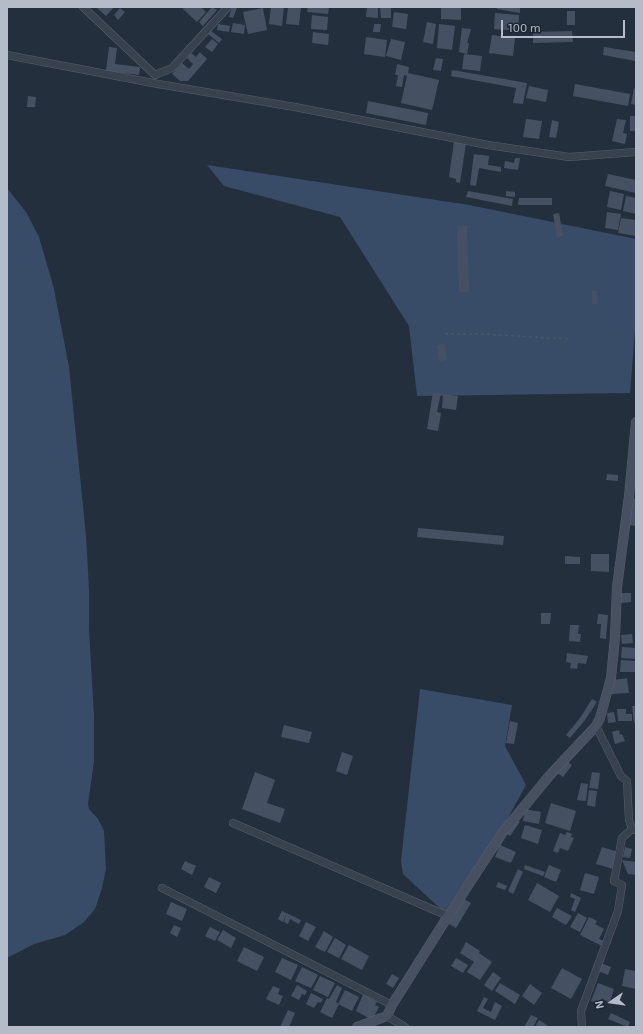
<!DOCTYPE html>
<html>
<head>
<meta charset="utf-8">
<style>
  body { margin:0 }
  #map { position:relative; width:643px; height:1034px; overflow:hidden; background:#242f3e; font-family:"Exo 2",sans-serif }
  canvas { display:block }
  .frame { position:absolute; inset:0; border:8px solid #b4bcc9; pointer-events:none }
  .north { position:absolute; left:591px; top:982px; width:40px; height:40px; -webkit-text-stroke:3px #1d2633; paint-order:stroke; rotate:257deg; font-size:11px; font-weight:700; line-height:16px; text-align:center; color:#b4bcc9 }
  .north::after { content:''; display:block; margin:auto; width:14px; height:18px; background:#b4bcc9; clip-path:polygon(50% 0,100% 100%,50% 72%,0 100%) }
  .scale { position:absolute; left:501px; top:20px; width:124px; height:18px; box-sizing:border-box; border:2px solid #b4bcc9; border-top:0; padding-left:5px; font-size:12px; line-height:14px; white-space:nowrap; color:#b4bcc9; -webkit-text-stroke:3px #1d2633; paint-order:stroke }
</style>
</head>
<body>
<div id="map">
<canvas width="643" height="1034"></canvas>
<div class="frame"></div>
<div class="north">N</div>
<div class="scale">100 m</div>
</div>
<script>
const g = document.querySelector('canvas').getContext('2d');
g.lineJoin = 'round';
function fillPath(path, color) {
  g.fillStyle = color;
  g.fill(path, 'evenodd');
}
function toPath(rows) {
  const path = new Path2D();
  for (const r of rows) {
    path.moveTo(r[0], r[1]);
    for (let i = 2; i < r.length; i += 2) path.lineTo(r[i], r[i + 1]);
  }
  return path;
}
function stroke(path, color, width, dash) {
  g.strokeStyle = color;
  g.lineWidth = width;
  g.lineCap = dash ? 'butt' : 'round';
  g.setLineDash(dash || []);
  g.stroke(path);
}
fillPath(toPath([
  [207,165,469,205,636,239,636,317,630,393,417,396,409,326,340,217,224,186],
  [7,188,26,212,39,237,54,289,69,367,86,536,89,589,89,630,94,716,94,761,88,804,89,809,98,819,104,831,106,869,102,888,95,909,84,922,65,935,34,944,7,958],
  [420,689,512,705,505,746,526,785,504,825,444,912,403,874,401,861]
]), '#394c67');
fillPath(toPath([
  [96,7,114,7,106,16],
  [184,7,201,7,206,12,197,22,183,9],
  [212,7,217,10,203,26,199,22],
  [232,7,237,8,233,18,229,17],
  [271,7,284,7,282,26,269,24],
  [288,7,301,7,299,25,286,24],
  [308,7,329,7,328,14,307,12],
  [367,7,378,7,378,18,366,17],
  [380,7,391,7,391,18,381,18],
  [441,7,461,7,461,20,441,19],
  [497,7,520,7,520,13,497,9],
  [120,8,125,12,118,20,114,15],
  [263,8,267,30,248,34,243,12],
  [567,11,575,11,575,25,567,25],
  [394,12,408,14,406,29,392,27],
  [495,13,519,15,518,31,494,29],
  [312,15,328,17,327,30,311,29],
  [427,22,436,24,433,44,423,42],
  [233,23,245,25,244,34,231,32],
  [218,24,230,26,229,32,217,30],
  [374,24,381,24,380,32,373,32],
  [439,24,455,26,452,50,437,48],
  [462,28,471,29,467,43,469,43,467,54,459,52],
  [211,31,222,39,219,43,208,34],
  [572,31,573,42,533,43,533,32],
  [313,32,329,34,328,45,312,43],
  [492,35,515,38,513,56,489,53],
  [366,37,387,40,385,57,364,54],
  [212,39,218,44,212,52,205,47],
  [391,39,405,42,401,60,386,56],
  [109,47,117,48,115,64,140,67,139,75,106,71],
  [604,47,636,52,635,61,603,55],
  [200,52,207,59,188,81,180,81,172,74,182,63,189,69,193,64,187,58,191,53,196,57],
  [464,54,482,56,480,71,462,69],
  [436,58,443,59,441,71,433,70],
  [397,64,409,67,408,73,439,80,432,110,401,103,407,76,404,75,402,87,396,86,398,75,395,75],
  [452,70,527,83,523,104,513,103,516,88,451,76],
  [575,84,630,94,628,106,573,96],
  [529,86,548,90,546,102,526,98],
  [634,88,636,89,636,105,631,104],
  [28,96,36,97,35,107,27,107],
  [368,101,428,113,426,125,366,113],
  [630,116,636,116,636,131,630,131],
  [526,119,542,121,539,139,523,137],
  [617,119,626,120,623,133,627,134,625,144,612,141],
  [552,120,559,122,556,138,549,137],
  [454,141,466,143,460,183,456,182,456,179,449,177],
  [474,154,489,156,488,165,501,167,501,172,479,168,476,186,470,185],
  [515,158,520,158,518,170,504,168,505,161,514,163],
  [608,174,636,180,636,193,605,186],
  [468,191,513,199,512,206,466,197],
  [506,191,515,192,515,197,506,196],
  [610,191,624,194,621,210,607,207],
  [626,196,636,198,636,214,623,211],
  [519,198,552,198,552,205,518,205],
  [607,212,621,214,618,230,605,228],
  [559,213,563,236,557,237,553,214],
  [621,218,636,220,636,236,618,233],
  [457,226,467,226,469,292,459,292],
  [592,291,597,291,598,304,592,304],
  [445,344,447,360,439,361,437,345],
  [433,392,441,393,437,412,441,413,438,431,427,429],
  [443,394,458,396,456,410,442,408],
  [607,474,618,475,618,481,606,480],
  [631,498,636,499,636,526,628,525],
  [418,528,504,536,503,545,417,537],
  [591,554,609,554,609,572,591,571],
  [565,556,580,557,580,564,565,564],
  [621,593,631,593,631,602,621,603],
  [541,613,551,613,550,624,541,624],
  [598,614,608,615,606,639,600,638,601,624,597,624],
  [570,625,579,625,578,634,581,634,580,642,569,641],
  [632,634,633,643,622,644,621,635],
  [622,647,636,648,636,659,621,658],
  [567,653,588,656,586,664,578,663,577,669,570,668,571,663,566,662],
  [621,660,636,661,636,672,620,672],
  [627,678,629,693,612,694,611,689,613,689,613,680],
  [592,699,597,702,585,720,570,738,566,735,580,718],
  [632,706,636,706,636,722,634,723],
  [617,709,626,709,626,714,632,714,632,721,618,721],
  [614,712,616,722,608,723,607,713],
  [510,721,518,723,514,744,506,743],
  [284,725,312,732,309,743,281,737],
  [619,730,620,735,622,734,625,741,615,744,612,732],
  [342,752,353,756,347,775,336,771],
  [565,760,572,765,563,777,557,773],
  [255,772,275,780,267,803,285,809,280,823,242,809],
  [592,772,600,773,598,789,589,788],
  [581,783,588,784,586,801,577,800],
  [589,790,597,791,595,807,587,805],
  [551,803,576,811,570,831,545,823],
  [525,809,541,812,539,824,523,821],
  [516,819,520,822,510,836,506,833],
  [525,825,542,830,538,844,521,838],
  [567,832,572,834,571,837,574,838,568,851,560,848,558,853,553,851,560,833,565,835],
  [500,845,516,852,511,863,495,857],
  [602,847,618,852,613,869,596,864],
  [625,847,632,849,630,858,623,857],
  [622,860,636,862,636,875,628,874],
  [185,861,196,866,192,875,181,869],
  [525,865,545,872,543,876,524,869],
  [549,865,561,870,556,882,544,877],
  [518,869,523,872,513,894,508,891],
  [585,873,599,877,594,894,580,890],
  [209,877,221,883,216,893,204,887],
  [498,882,507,886,505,890,496,887],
  [537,883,559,896,550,912,528,900],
  [571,893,581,898,575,912,571,910,575,899,570,897],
  [464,899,471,903,456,928,449,924],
  [171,902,187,909,182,921,166,914],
  [557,908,572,916,566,925,552,917],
  [282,911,301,920,299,924,290,919,288,924,284,922,286,915,283,922,278,919],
  [578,913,587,918,580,932,570,927],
  [589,917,597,921,595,924,604,929,599,939,604,941,602,946,580,935],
  [306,922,316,927,308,941,299,936],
  [174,925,181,928,177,937,170,933],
  [210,927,220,932,215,941,205,936],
  [223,930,236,938,231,948,217,940],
  [324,931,333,937,325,952,315,947],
  [335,938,346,945,339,958,327,952],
  [466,942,480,951,479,953,492,962,480,980,467,972,474,962,460,953],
  [349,945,369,956,362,970,341,959],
  [244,947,264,957,257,971,237,961],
  [282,958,298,965,291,980,275,972],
  [456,958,468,965,463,973,451,966],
  [601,963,611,967,608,975,598,971],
  [302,967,318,975,311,988,295,981],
  [562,968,582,979,571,999,551,988],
  [625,969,636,971,636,989,622,986],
  [493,972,501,978,492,991,484,985],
  [392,974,399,978,393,988,386,984],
  [320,976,335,983,328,997,313,990],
  [500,983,520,995,515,1004,495,991],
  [598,983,614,989,610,1002,602,999,600,1004,591,1001],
  [530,984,542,993,534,1005,522,996],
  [297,985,307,991,305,995,302,994,299,1000,291,996],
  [337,985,342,988,336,1002,339,1004,332,1018,320,1012,327,998,329,999],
  [273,986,280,989,278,994,283,996,279,1005,266,999],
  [345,990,359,997,352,1011,338,1004],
  [364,992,373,997,372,999,377,1002,375,1005,379,1007,372,1020,356,1011],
  [311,993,323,999,321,1003,318,1002,314,1008,306,1004],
  [484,997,488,999,483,1008,491,1012,495,1002,502,1006,495,1020,477,1011],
  [288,1010,295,1013,289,1027,280,1027],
  [611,1013,630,1022,628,1027,608,1019],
  [531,1015,538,1018,533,1027,524,1027],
  [539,1020,550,1027,535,1027]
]), '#455162');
const street = toPath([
  [83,7,155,75,172,68,228,7],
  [7,55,158,84,295,107,488,145,569,157,636,152],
  [596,726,621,776,627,781,629,820,632,829,635,830],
  [233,823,448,916],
  [162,888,392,1005],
  [387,1016,405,1027],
  [582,1027,581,1011,618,911,622,885,614,881,622,838,632,829]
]);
const secondary = toPath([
  [357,1027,387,1016,392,1005,448,916,503,832,550,775,596,726,600,718,611,678,615,637,617,587,629,496,636,422]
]);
stroke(street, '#565f6c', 8);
stroke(secondary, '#565f6c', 10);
stroke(toPath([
  [445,334,482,334,569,339]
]), '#44595c', 1.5, [3, 3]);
stroke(street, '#38414e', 7);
stroke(secondary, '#465061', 9);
</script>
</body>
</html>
